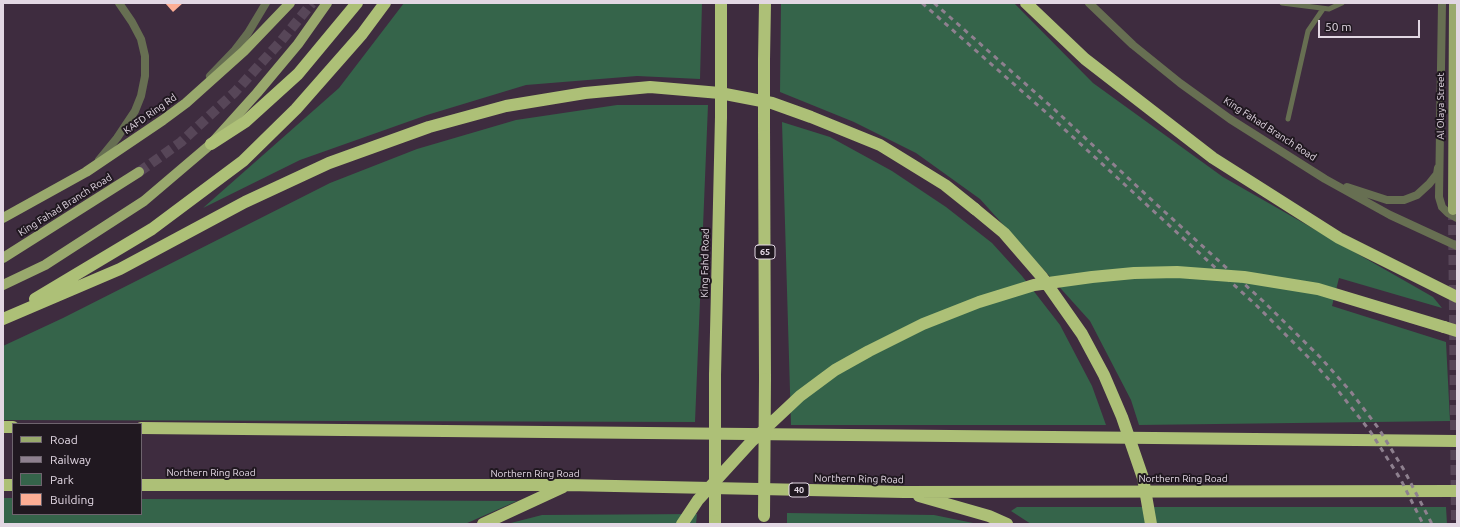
<!DOCTYPE html>
<html>
<head>
<meta charset="utf-8">
<style>
  body { margin:0 }
  #map { position:relative; width:1460px; height:527px; overflow:hidden; background:#3e2c3f; font-family:Ubuntu,sans-serif }
  canvas { display:block }
  .frame { position:absolute; inset:0; border:4px solid #e2d7e3; pointer-events:none }
  .legend { position:absolute; left:12px; top:423px; width:130px; height:92px; box-sizing:border-box; background:#201820; border:1px solid #6e646e; margin:0; padding:5px 7px; list-style:none; font-size:12px; color:#e2d7e3 }
  .legend li { display:flex; align-items:center; gap:8px; height:20px }
  .legend b { width:20px; border:1px solid #6e646e }
  .scale { position:absolute; left:1318px; top:20px; width:102px; height:18px; box-sizing:border-box; border:2px solid #e2d7e3; border-top:0; padding-left:5px; font-size:12px; line-height:14px; white-space:nowrap; color:#e2d7e3; -webkit-text-stroke:3px #201820; paint-order:stroke }
</style>
</head>
<body>
<div id="map">
<canvas width="1460" height="527"></canvas>
<div class="frame"></div>
<ul class="legend">
<li><b style="height:5px;background:#99a96d"></b>Road</li>
<li><b style="height:5px;background:#8e808f"></b>Railway</li>
<li><b style="height:11px;background:#35644a"></b>Park</li>
<li><b style="height:11px;background:#fdae95"></b>Building</li>
</ul>
<div class="scale">50 m</div>
</div>
<script>
const g = document.querySelector('canvas').getContext('2d');
g.lineJoin = 'round';
function fillPath(path, color) {
  g.fillStyle = color;
  g.fill(path, 'evenodd');
}
function toPath(rows) {
  const path = new Path2D();
  for (const r of rows) {
    path.moveTo(r[0], r[1]);
    for (let i = 2; i < r.length; i += 2) path.lineTo(r[i], r[i + 1]);
  }
  return path;
}
function stroke(path, color, width, dash) {
  g.strokeStyle = color;
  g.lineWidth = width;
  g.lineCap = dash ? 'butt' : 'round';
  g.setLineDash(dash || []);
  g.stroke(path);
}
function write(font, color, halo, rows, align = 'center') {
  g.font = font + ' Ubuntu,sans-serif';
  g.lineWidth = 4;
  g.setLineDash([]);
  g.textBaseline = 'middle';
  g.strokeStyle = halo;
  g.fillStyle = color;
  for (const [text, x, y, turn = 0] of rows) {
    g.save();
    g.translate(x, y);
    g.rotate((+turn || 0) * Math.PI / 180);
    g.textAlign = isNaN(turn) ? turn : align;
    if (halo) g.strokeText(text, 0, 0);
    g.fillText(text, 0, 0);
    g.restore();
  }
}
fillPath(toPath([
  [404,3,702,3,700,79,637,76,526,85,427,115,300,160,203,208,339,88],
  [781,3,1014,3,1093,83,1223,177,1433,297,1442,308,1339,278,1332,306,1446,342,1450,421,1139,425,1131,400,1090,321,980,199,916,153,854,122,780,92],
  [617,105,708,105,695,422,3,420,3,346,63,318,330,183,417,149,516,120],
  [782,122,830,137,892,171,946,207,992,243,1022,276,1060,325,1092,386,1106,425,791,425],
  [3,498,13,498,13,514,141,514,141,499,517,501,465,524,3,524],
  [1017,507,1446,507,1447,524,1031,524,1011,511],
  [787,513,934,515,978,524,787,524],
  [697,514,696,524,507,524,542,515]
]), '#35644a');
fillPath(toPath([
  [165,3,183,3,173,12]
]), '#fdae95');
stroke(toPath([
  [139,172,181,142,235,92,281,41,312,3],
  [1453,210,1456,524]
]), '#574658', 10, [10, 5]);
stroke(toPath([
  [1282,3,1329,9,1342,3],
  [1288,119,1308,31,1323,9]
]), '#676f52', 5);
stroke(toPath([
  [210,76,235,50,248,33,266,3],
  [99,160,117,138,135,111,141,96,145,76,145,56,141,39,132,22,119,3]
]), '#676f52', 8);
stroke(toPath([
  [1089,3,1133,45,1180,83,1230,119,1325,179,1390,215,1457,246],
  [1442,3,1439,197,1442,207,1448,213,1457,218],
  [1347,187,1387,200,1404,200,1417,195,1429,184,1437,174,1438,168]
]), '#676f52', 8);
stroke(toPath([
  [1453,210,1454,3],
  [3,218,86,172,163,120,186,103,244,51,290,3],
  [3,258,139,172],
  [3,285,45,265,144,201,211,144,257,93,298,44,327,3]
]), '#99a96d', 10);
stroke(toPath([
  [1026,3,1085,59,1213,158,1339,238,1457,297],
  [721,54,721,3],
  [764,60,765,3],
  [764,125,765,379],
  [211,144,245,122,298,74,357,3],
  [35,299,152,229,243,161,296,109,362,34,385,3],
  [3,319,120,269,245,202,329,163,429,127,506,106,585,93,650,87,720,93,772,103,811,117,880,145,945,185,975,209],
  [1444,327,1457,331],
  [715,375,721,117],
  [3,427,13,427],
  [141,428,1457,441],
  [3,485,13,485],
  [141,485,567,485,904,492,1457,491],
  [919,496,989,516,1007,524],
  [715,510,715,524],
  [483,524,563,487]
]), '#adc077', 12);
stroke(toPath([
  [922,3,1050,116,1257,306,1312,361,1332,383,1370,431,1401,480,1423,524],
  [934,3,1055,110,1155,203,1263,301,1320,357,1351,392,1379,429,1404,470,1432,524]
]), '#8e808f', 3, [5, 5]);
stroke(toPath([
  [721,117,721,54],
  [764,125,764,60],
  [975,209,1004,233,1042,277,1082,334,1104,375,1122,417,1143,478,1151,524],
  [715,375,715,510],
  [764,516,765,379],
  [682,524,698,500,751,442,800,396,835,370,869,351,923,324,979,302,1034,285,1092,277,1134,273,1177,272,1244,277,1318,289,1444,327]
]), '#adc077', 12);
for (const [x, y, w] of [
  [765,252,20],
  [799,490,20]
]) {
  const box = new Path2D();
  box.roundRect(x - w / 2, y - 7, w, 14, 3);
  g.fillStyle = '#201820';
  g.fill(box);
  stroke(box, '#e2d7e3', 1);
}
write('bold 9px', '#e2d7e3', null, [
  ["65",765,252],
  ["40",799,490]
]);
write('10px', '#e2d7e3', '#201820', [
  ["Al Olaya Street",1441,106,-90],
  ["KAFD Ring Rd",150,114,-35],
  ["King Fahad Branch Road",1270,129,33],
  ["King Fahad Branch Road",65,205,-32],
  ["King Fahd Road",705,263,-89],
  ["Northern Ring Road",211,473],
  ["Northern Ring Road",535,474],
  ["Northern Ring Road",859,479,1],
  ["Northern Ring Road",1183,479]
]);
</script>
</body>
</html>
